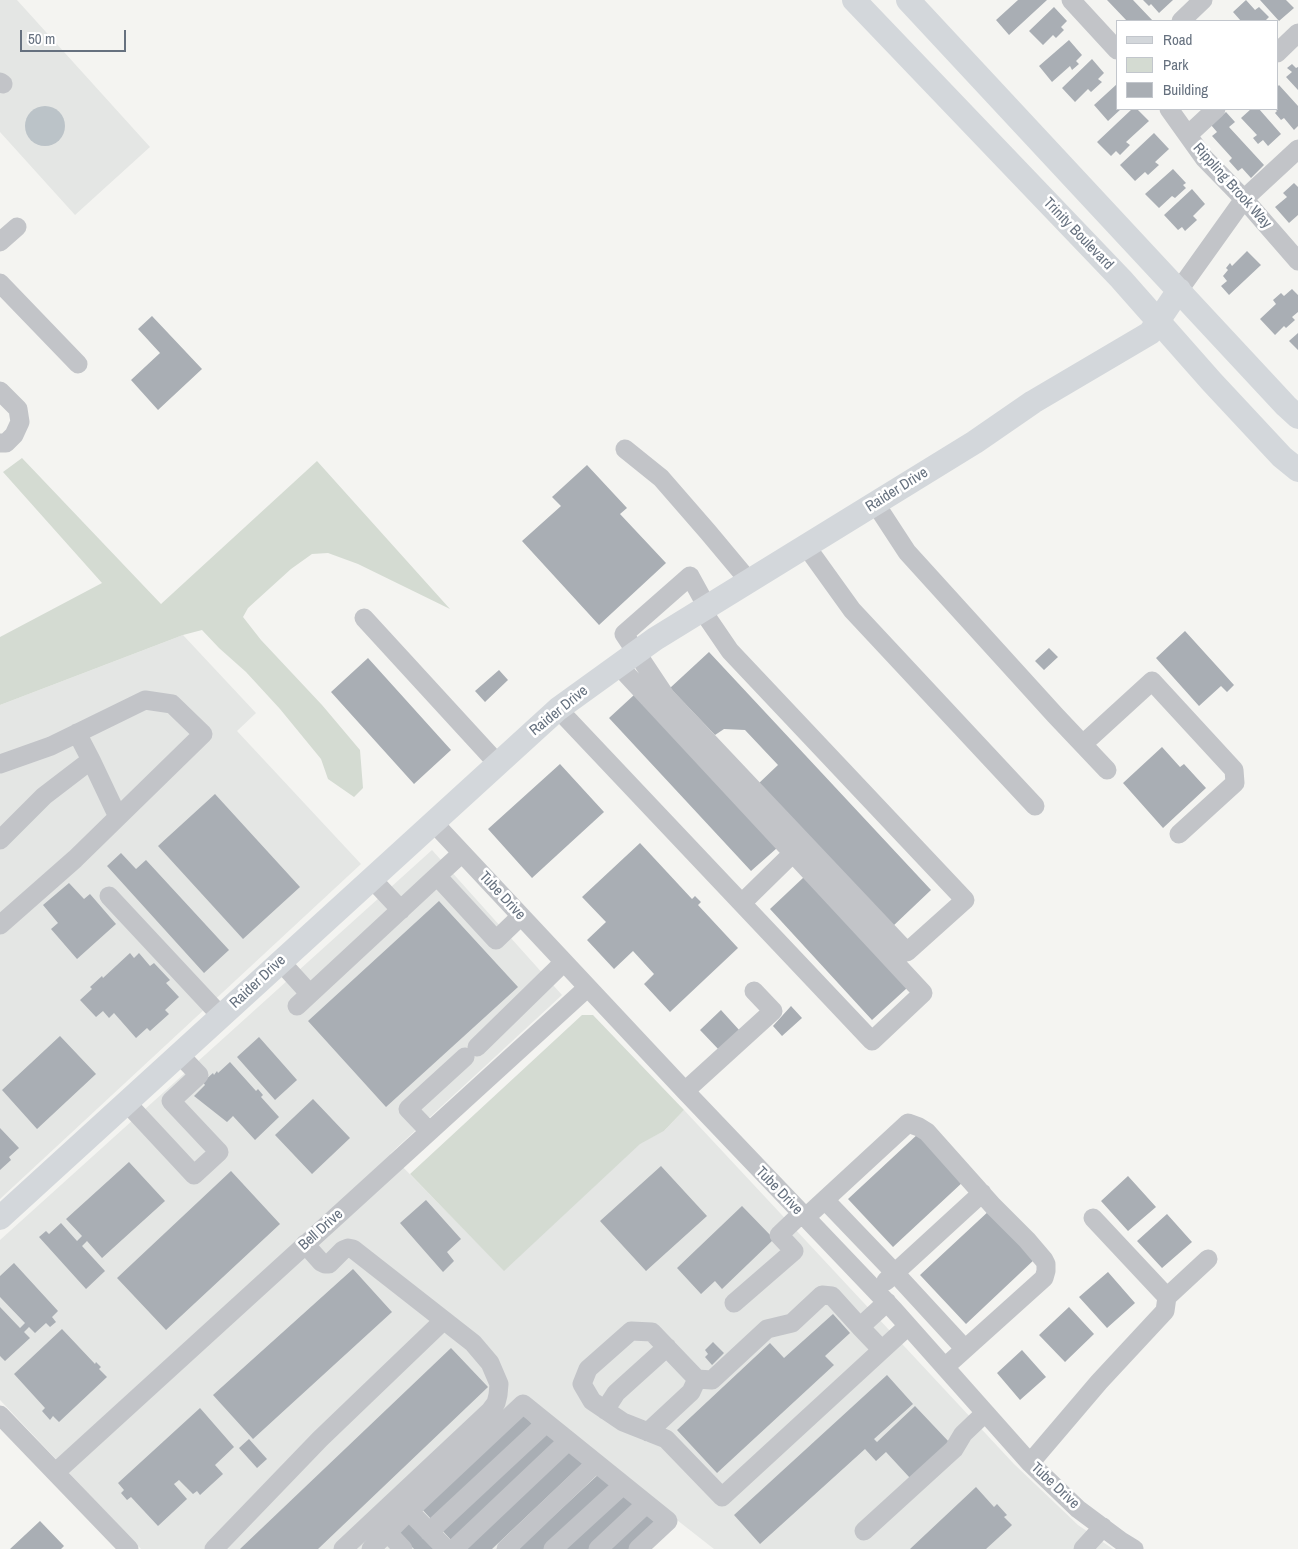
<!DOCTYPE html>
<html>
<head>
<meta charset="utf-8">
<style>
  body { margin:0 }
  #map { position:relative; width:1298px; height:1549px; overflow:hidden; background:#f4f4f1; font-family:"Archivo Narrow",sans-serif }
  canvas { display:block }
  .legend { position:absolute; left:1116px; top:20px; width:162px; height:90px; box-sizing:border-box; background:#fff; border:1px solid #c2c6cc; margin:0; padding:6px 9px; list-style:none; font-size:15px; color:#66717f }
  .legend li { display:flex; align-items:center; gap:10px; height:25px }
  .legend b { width:25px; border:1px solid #c2c6cc }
  .scale { position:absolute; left:20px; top:30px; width:106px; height:22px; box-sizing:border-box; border:2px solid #66717f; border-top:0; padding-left:6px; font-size:15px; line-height:18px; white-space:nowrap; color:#66717f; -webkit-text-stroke:4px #fff; paint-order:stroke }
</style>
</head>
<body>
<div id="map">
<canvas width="1298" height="1549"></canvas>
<ul class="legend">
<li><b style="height:6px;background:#d3d7db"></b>Road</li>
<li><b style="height:14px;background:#d4dbd2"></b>Park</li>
<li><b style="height:14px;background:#a9aeb4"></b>Building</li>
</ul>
<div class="scale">50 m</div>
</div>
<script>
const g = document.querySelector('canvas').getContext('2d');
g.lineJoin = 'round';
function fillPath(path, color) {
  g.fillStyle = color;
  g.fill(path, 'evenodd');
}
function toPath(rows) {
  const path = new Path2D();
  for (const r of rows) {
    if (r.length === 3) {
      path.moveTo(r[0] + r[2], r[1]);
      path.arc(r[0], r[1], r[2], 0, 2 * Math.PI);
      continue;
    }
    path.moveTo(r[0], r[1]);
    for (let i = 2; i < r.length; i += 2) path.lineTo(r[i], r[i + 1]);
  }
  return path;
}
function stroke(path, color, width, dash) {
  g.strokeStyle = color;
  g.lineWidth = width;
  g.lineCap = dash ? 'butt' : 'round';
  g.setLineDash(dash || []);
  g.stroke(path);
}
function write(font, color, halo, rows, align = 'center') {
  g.font = font + ' "Archivo Narrow",sans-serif';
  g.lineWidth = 5;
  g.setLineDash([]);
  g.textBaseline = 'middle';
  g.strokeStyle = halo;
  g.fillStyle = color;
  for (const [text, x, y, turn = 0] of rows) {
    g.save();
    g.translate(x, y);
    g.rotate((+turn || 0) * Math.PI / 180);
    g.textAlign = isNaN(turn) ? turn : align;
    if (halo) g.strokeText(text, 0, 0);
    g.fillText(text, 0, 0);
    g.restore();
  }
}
fillPath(toPath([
  [0,0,17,0,150,147,75,215,0,132],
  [183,635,256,713,237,731,361,864,0,1199,0,705],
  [432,850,562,995,390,1154,504,1270,640,1143,664,1131,684,1110,1014,1464,1078,1525,1113,1549,714,1549,677,1520,645,1549,141,1549,0,1400,0,1240]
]), '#e4e6e4');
fillPath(toPath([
  [22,458,161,604,317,461,450,609,358,564,328,553,312,554,291,569,248,608,243,617,261,640,322,705,360,750,363,788,354,797,328,779,321,759,280,709,246,672,219,648,202,630,183,635,0,705,0,637,102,583,3,472],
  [582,1015,593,1015,684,1110,664,1131,640,1144,504,1271,410,1174]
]), '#d4dbd2');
fillPath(toPath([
  [45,126,20]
]), '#bbc3c8');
fillPath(toPath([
  [1018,0,1047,0,1009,35,996,20],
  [1107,0,1133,0,1153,21,1127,21],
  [1143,0,1173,0,1159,13,1151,4,1149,6],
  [1246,0,1255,10,1259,7,1269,17,1265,21,1241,21,1233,12],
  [1260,0,1286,0,1294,8,1279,21],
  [1054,7,1067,21,1061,27,1064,30,1056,38,1053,35,1043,45,1029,31],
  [1069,40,1082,55,1076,61,1079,64,1072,70,1070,66,1052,82,1039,66],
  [1092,59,1104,73,1098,79,1102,82,1091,92,1088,89,1075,102,1062,88],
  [1292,64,1296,68,1298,67,1298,90,1286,77,1292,72,1287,68],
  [1117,84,1117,109,1121,109,1108,121,1094,105],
  [1279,85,1298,106,1298,126,1294,130,1284,118,1281,120,1275,113,1277,111,1275,109,1277,109,1277,87],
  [1132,109,1137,109,1149,121,1126,142,1130,145,1120,155,1116,151,1111,156,1097,142],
  [1251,109,1259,109,1281,134,1268,146,1263,140,1258,144,1253,138,1257,135,1241,118],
  [1226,112,1235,122,1229,127,1264,165,1251,178,1242,168,1238,171,1229,161,1232,158,1212,136,1217,132,1211,125],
  [1154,133,1169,149,1155,162,1159,165,1148,175,1145,172,1135,181,1120,165],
  [1173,169,1186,183,1183,185,1186,188,1175,198,1172,196,1159,208,1145,194],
  [1294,183,1298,187,1298,215,1289,223,1275,207,1287,197,1283,193],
  [1192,189,1205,204,1193,216,1197,220,1185,231,1182,227,1178,230,1164,215],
  [1247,251,1261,265,1229,295,1221,286,1227,281,1223,276,1228,270,1226,268,1230,263,1232,266],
  [1292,289,1298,295,1298,312,1292,317,1295,320,1286,328,1284,326,1275,335,1260,319,1276,304,1273,300,1281,293,1284,296],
  [152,316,202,369,158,410,131,380,160,353,138,329],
  [1298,333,1298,350,1289,341],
  [587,465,627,508,620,514,666,563,599,625,522,541,561,506,552,497],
  [1185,631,1234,685,1227,692,1221,686,1199,706,1156,658],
  [1049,648,1058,657,1044,670,1035,661],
  [709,652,931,890,892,927,758,784,778,765,745,730,724,729,715,735,670,688],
  [368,658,451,750,414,784,331,692],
  [499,670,508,680,485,702,475,691],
  [634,695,777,848,751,871,609,718],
  [1162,747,1180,767,1184,764,1206,788,1163,828,1123,783],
  [560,764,604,812,532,878,488,829],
  [215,794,300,887,243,939,158,846],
  [640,843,692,899,695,896,701,902,698,905,738,948,670,1012,644,984,654,974,633,951,614,969,587,940,606,922,582,897],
  [121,853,136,869,146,860,229,950,204,973,107,866],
  [804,877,907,988,872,1020,770,909],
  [69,883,84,899,90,894,116,924,77,959,51,929,58,923,43,905],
  [439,901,518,987,386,1107,308,1021],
  [130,953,134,958,139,953,150,966,154,963,170,980,166,983,179,997,165,1010,169,1014,150,1031,147,1028,136,1038,114,1013,109,1018,103,1011,96,1017,80,1000,92,989,90,987,102,976,103,978],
  [791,1006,802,1018,782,1036,773,1026],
  [721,1010,740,1031,720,1051,700,1030],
  [60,1036,96,1074,37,1129,2,1090],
  [259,1037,297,1080,275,1100,237,1057],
  [230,1062,256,1091,258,1089,263,1095,261,1097,279,1117,255,1140,233,1116,227,1122,194,1096,205,1085,203,1082,213,1073,214,1075,217,1071,218,1073],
  [313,1099,350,1138,312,1174,275,1135],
  [0,1128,19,1148,9,1157,11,1160,0,1170],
  [919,1133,964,1181,893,1247,848,1199],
  [129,1162,165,1201,102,1258,87,1241,82,1246,105,1271,86,1289,39,1237,46,1231,49,1234,61,1223,77,1241,82,1236,66,1219],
  [661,1166,707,1216,646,1271,600,1221],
  [231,1171,280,1224,166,1330,117,1278],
  [1128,1176,1156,1207,1128,1231,1101,1201],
  [426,1200,461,1239,447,1252,454,1261,443,1272,400,1223],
  [742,1206,774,1239,722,1289,715,1281,701,1294,677,1268],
  [991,1209,1036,1258,966,1324,920,1275],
  [1167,1214,1192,1242,1162,1268,1137,1241],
  [14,1263,58,1311,52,1317,56,1322,50,1327,46,1323,35,1333,29,1327,24,1332,30,1338,5,1361,0,1356,0,1307,20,1328,25,1323,0,1297,0,1276],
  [353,1269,392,1312,253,1439,213,1395],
  [1108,1272,1135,1303,1107,1328,1079,1297],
  [1069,1307,1094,1334,1065,1362,1039,1335],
  [833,1314,850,1333,825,1356,834,1365,717,1473,677,1430,770,1343,784,1358],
  [62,1329,95,1364,96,1362,101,1367,99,1369,107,1377,59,1422,53,1416,50,1420,42,1411,45,1408,14,1374],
  [713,1342,724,1353,712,1365,705,1357,708,1354,705,1350],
  [451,1348,488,1387,318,1549,240,1549],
  [1022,1350,1046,1377,1020,1400,997,1373],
  [887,1375,913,1404,874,1439,877,1442,915,1406,949,1442,910,1478,886,1452,876,1461,865,1449,760,1544,734,1515],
  [200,1408,234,1447,215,1465,223,1474,200,1495,197,1491,193,1494,179,1480,174,1484,187,1499,158,1526,131,1497,127,1500,121,1493,124,1490,118,1483],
  [522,1413,533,1425,432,1520,421,1508],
  [547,1430,558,1442,452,1541,441,1529],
  [249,1439,267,1459,257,1468,239,1448],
  [570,1449,583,1463,492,1549,463,1549],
  [600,1473,613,1487,546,1549,518,1549],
  [976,1487,994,1507,997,1504,1007,1515,1004,1517,1012,1525,1010,1527,986,1549,910,1549],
  [624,1494,635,1506,589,1549,565,1549],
  [646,1513,657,1525,631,1549,608,1549],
  [407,1517,437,1549,414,1549,394,1529],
  [40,1521,64,1546,61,1549,10,1549]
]), '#a9aeb4');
stroke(toPath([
  [1071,0,1117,50],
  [1181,21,1203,0],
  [1277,53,1298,33],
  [0,82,3,84],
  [1169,109,1204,158,1244,199,1298,261],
  [1188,135,1216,109],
  [0,242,17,227],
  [0,283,78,364],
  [1179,290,1244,199,1298,149],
  [0,391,18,409,20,422,14,435,6,443,0,443],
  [625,449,661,478,708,532,749,581],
  [875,503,907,552,1055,715,1107,770],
  [806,546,852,610,1035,806],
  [702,610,730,651,965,900,907,952,666,697,624,634,690,576,707,607],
  [364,618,498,764],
  [558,709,872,1041,923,993,618,665],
  [1083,744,1152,681,1234,770,1235,783,1179,834],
  [91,760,118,817],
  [0,764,51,746,145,700,172,704,203,734,75,859,0,925],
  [433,822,685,1091,894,1310,1030,1463,1078,1509,1121,1541,1134,1549],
  [0,840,44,796,91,760,77,733],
  [462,853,437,876,496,940,521,916],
  [371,878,401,910],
  [109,896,221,1016],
  [742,903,793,853],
  [280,961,310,994],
  [297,1006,437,876],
  [477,1047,564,962],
  [685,1091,773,1011,754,991],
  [126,1102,194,1175,219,1152,171,1101,199,1075,179,1054],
  [429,1131,408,1109,465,1057],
  [825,1200,895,1273,965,1349],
  [805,1218,908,1123,919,1127,927,1132,993,1206,1027,1240,1044,1260,1046,1264,1046,1271,1044,1278,945,1367],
  [305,1244,321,1262,325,1264,329,1264,343,1250,348,1248,353,1249,473,1343,490,1363,499,1384,498,1395,496,1403,490,1411,343,1549],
  [886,1281,982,1193],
  [1167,1297,1208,1259],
  [734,1303,794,1251,779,1235,801,1214],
  [860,1327,832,1296,822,1295,792,1323,767,1329,712,1380,697,1379,652,1332,631,1331,588,1369,582,1384,592,1401,623,1422,666,1439,722,1497,908,1326],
  [882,1350,860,1327,887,1302],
  [605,1410,616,1393,667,1347],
  [0,1415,129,1549],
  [648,1432,691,1392,697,1379],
  [1030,1463,1099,1382,1165,1311,1167,1297,1093,1218],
  [56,1472,587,988],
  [864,1531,954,1449,963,1434,985,1413],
  [429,1532,546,1423],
  [388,1533,403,1549],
  [214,1549,320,1439,444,1320],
  [371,1549,409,1511],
  [446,1549,409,1511,523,1404,668,1521,638,1549],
  [454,1549,568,1441],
  [506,1549,596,1463],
  [553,1549,623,1485],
  [598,1549,646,1504],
  [1083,1549,1103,1527]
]), '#c2c4c8', 19);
stroke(toPath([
  [854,0,1121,279,1212,382,1282,457,1298,470],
  [908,0,1286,406,1298,417],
  [0,1218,558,709,655,639,975,442,1033,402,1150,333,1179,290]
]), '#d3d7db', 24);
write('15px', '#66717f', '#fff', [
  ["Rippling Brook Way",1232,186,48],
  ["Trinity Boulevard",1078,234,46],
  ["Raider Drive",897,490,-32],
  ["Raider Drive",559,711,-39],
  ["Tube Drive",502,896,47],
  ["Raider Drive",258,982,-43],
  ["Tube Drive",779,1191,46],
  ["Bell Drive",321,1230,-42],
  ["Tube Drive",1055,1486,43]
]);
</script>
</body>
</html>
